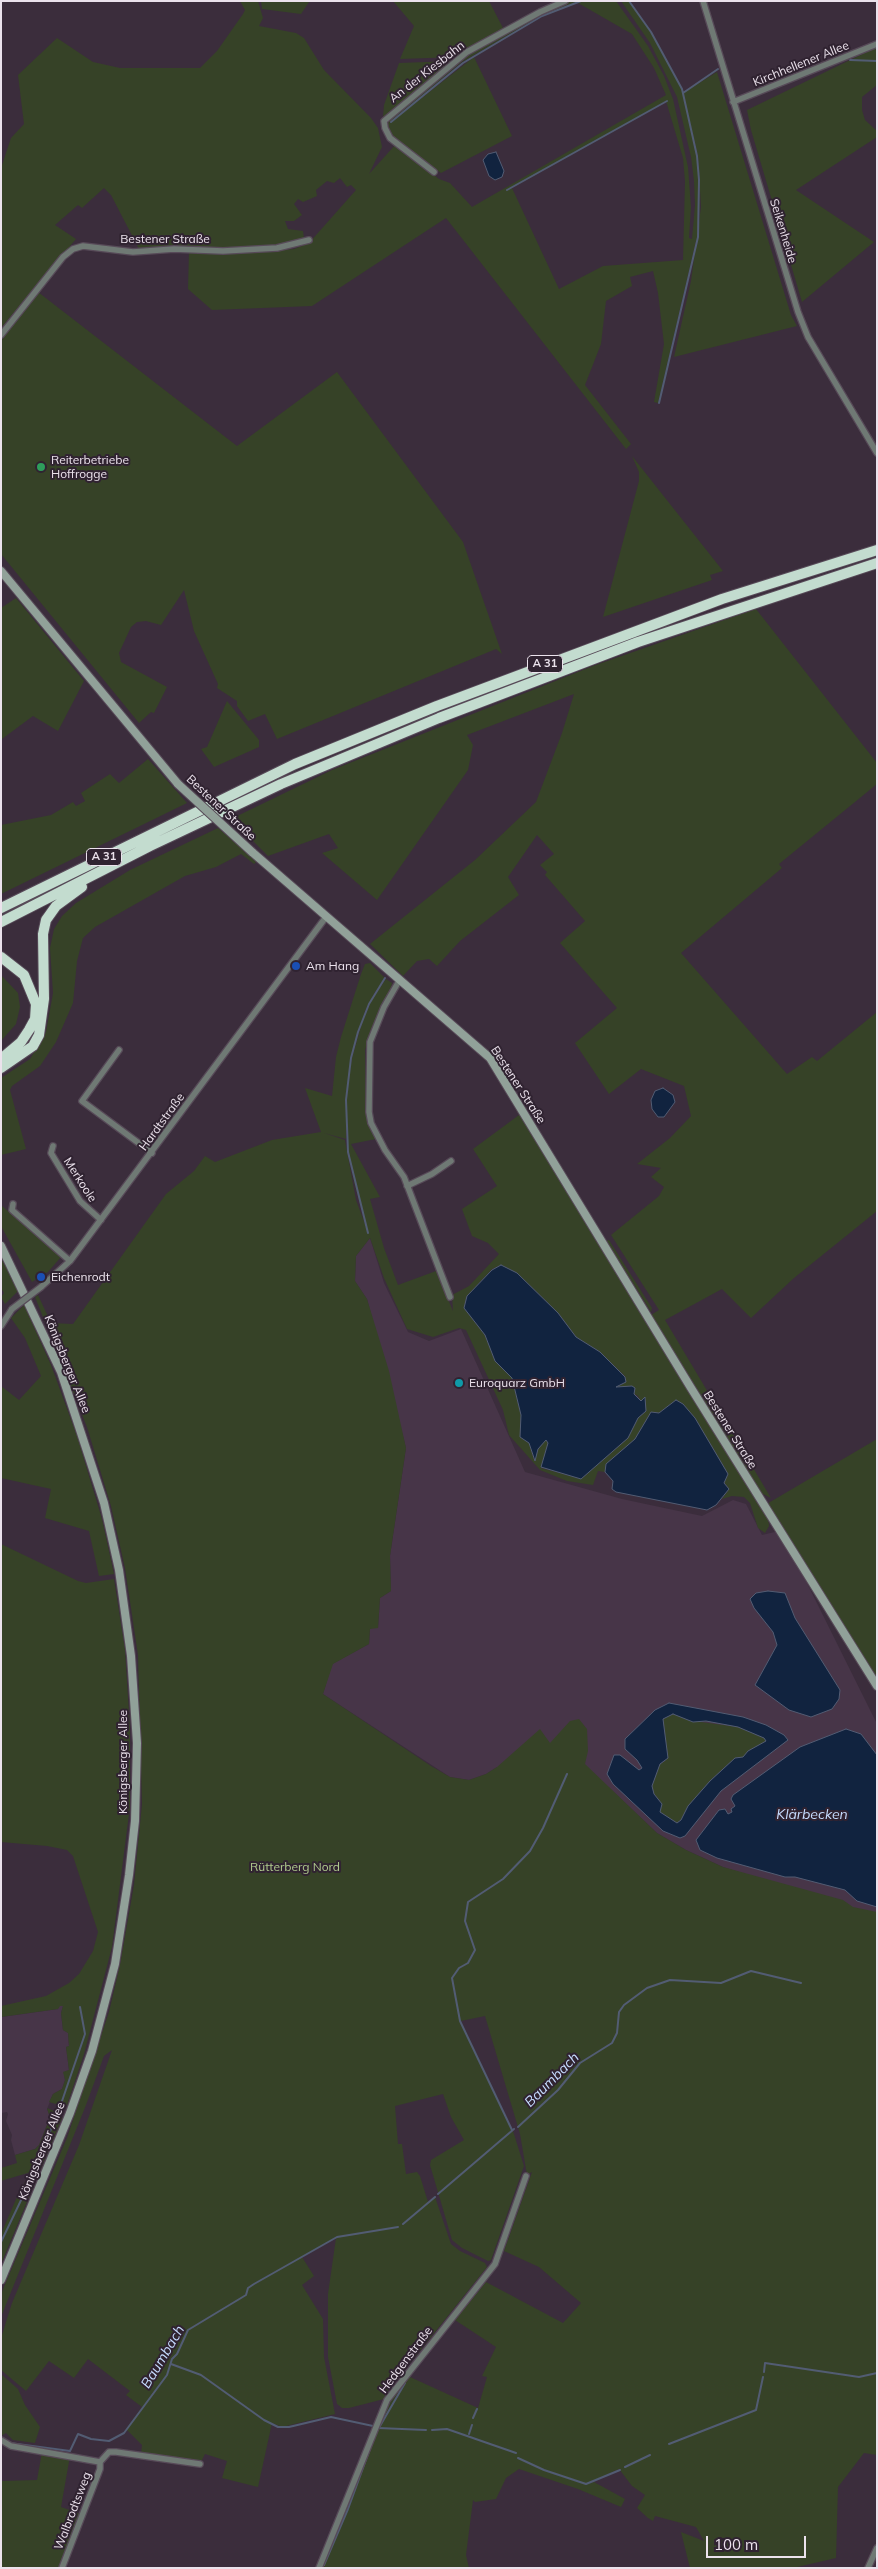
<!DOCTYPE html>
<html>
<head>
<meta charset="utf-8">
<style>
  body { margin:0 }
  #map { position:relative; width:878px; height:2569px; overflow:hidden; background:#3b2d3c; font-family:Mulish,sans-serif }
  canvas { display:block }
  .frame { position:absolute; inset:0; border:2px solid #ebe2ec; pointer-events:none }
  .scale { position:absolute; left:706px; top:2536px; width:100px; height:22px; box-sizing:border-box; border:2px solid #ebe2ec; border-top:0; padding-left:6px; font-size:15px; line-height:18px; white-space:nowrap; color:#ebe2ec; -webkit-text-stroke:4px #302331; paint-order:stroke }
</style>
</head>
<body>
<div id="map">
<canvas width="878" height="2569"></canvas>
<div class="frame"></div>
<div class="scale">100 m</div>
</div>
<script>
const g = document.querySelector('canvas').getContext('2d');
g.lineJoin = 'round';
function fillPath(path, color) {
  g.fillStyle = color;
  g.fill(path, 'evenodd');
}
function toPath(rows) {
  const path = new Path2D();
  for (const r of rows) {
    path.moveTo(r[0], r[1]);
    for (let i = 2; i < r.length; i += 2) path.lineTo(r[i], r[i + 1]);
  }
  return path;
}
function stroke(path, color, width, dash) {
  g.strokeStyle = color;
  g.lineWidth = width;
  g.lineCap = dash ? 'butt' : 'round';
  g.setLineDash(dash || []);
  g.stroke(path);
}
function write(font, color, halo, rows, align = 'center') {
  g.font = font + ' Mulish,sans-serif';
  g.lineWidth = 4;
  g.setLineDash([]);
  g.textBaseline = 'middle';
  g.strokeStyle = halo;
  g.fillStyle = color;
  for (const [text, x, y, turn = 0] of rows) {
    g.save();
    g.translate(x, y);
    g.rotate((+turn || 0) * Math.PI / 180);
    g.textAlign = isNaN(turn) ? turn : align;
    if (halo) g.strokeText(text, 0, 0);
    g.fillText(text, 0, 0);
    g.restore();
  }
}
fillPath(toPath([
  [370,1238,384,1283,408,1332,429,1341,461,1329,525,1472,622,1499,702,1516,733,1500,746,1504,762,1535,779,1531,795,1559,877,1724,877,1916,723,1867,686,1850,657,1833,606,1785,497,1767,486,1774,469,1780,450,1777,323,1694,332,1664,369,1644,370,1628,378,1628,380,1598,391,1591,390,1556,406,1448,367,1299,355,1281,356,1256],
  [59,2006,63,2006,61,2013,63,2030,68,2033,69,2046,66,2047,69,2070,64,2072,65,2080,62,2089,53,2094,47,2109,50,2117,39,2145,35,2149,15,2155,11,2140,12,2135,6,2121,8,2114,7,2112,1,2113,1,2017,58,2009]
]), '#473548');
fillPath(toPath([
  [240,1,258,1,263,18,259,26,296,33,304,38,324,70,371,118,378,128,382,147,369,174,396,144,439,179,450,183,472,207,666,95,654,68,632,34,578,3,583,1,616,1,648,46,664,76,673,99,688,167,691,207,689,238,692,239,695,205,694,181,691,157,677,97,650,43,621,1,629,1,650,31,682,90,697,156,700,207,697,237,658,403,654,402,664,344,658,293,653,271,630,277,632,286,606,301,601,344,585,385,631,444,626,449,446,218,312,306,212,310,188,289,189,252,222,254,259,252,294,249,309,243,356,190,351,185,347,187,340,178,334,183,327,181,316,190,317,196,303,202,298,199,294,204,302,215,294,221,285,221,288,229,303,231,304,238,289,244,248,247,157,247,139,249,111,195,104,188,82,208,78,205,55,225,76,239,70,246,73,247,55,263,1,328,1,168,11,138,24,124,18,75,57,38,93,62,120,68,200,68,217,51,243,14,245,10],
  [666,101,683,158,685,181,683,260,603,266,559,289,512,188,507,190],
  [261,1,308,1,309,2,301,14,262,9],
  [393,1,489,1,503,28,558,1,458,57,400,59,414,26],
  [569,1,580,1,541,16,462,62,391,122,474,57,512,136,441,173,389,135,386,122,466,55,540,13],
  [877,47,877,85,862,97,862,110,865,120,877,131,877,137,796,190,874,242,802,302,751,130,747,110],
  [453,61,385,117,383,117,384,105,399,63],
  [717,72,791,315,797,326,674,357,691,281,701,207,698,156,683,93],
  [38,292,237,446,337,372,463,542,502,654,496,649,277,739,265,714,248,721,237,706,237,701,217,688,218,684,194,631,184,590,161,625,146,621,137,622,131,627,119,653,121,662,167,687,154,713,151,712,139,723,1,554,1,341],
  [632,456,723,571,710,575,712,580,603,617,639,481,639,472],
  [16,598,84,681,58,731,33,716,2,739,1,608],
  [756,609,877,763,877,784,779,864,782,868,681,953,787,1074,812,1057,817,1061,877,1012,877,1211,794,1278,751,1318,722,1289,665,1320,771,1498,761,1493,651,1315,659,1310,611,1235,659,1196,664,1187,651,1177,661,1168,637,1164,670,1138,691,1116,684,1086,641,1069,609,1094,575,1043,617,1008,560,943,585,921,545,875,547,872,540,865,554,854,537,835,508,877,519,895,460,941,437,966,429,959,417,961,403,976,370,944,475,860,536,802,562,733,574,694,467,735,473,745,468,770,377,900,322,853,338,848,329,834,268,856,231,819,332,770,593,666],
  [227,701,259,740,259,747,214,767,201,749,207,747],
  [148,759,187,803,1,894,1,825,51,815,73,802,76,806,85,801,81,793,110,774,119,783],
  [218,828,257,861,254,864,241,854,216,867,185,876,95,927,83,938,77,961,73,1003,56,1042,40,1066,12,1086,10,1090,26,1149,1,1155,1,1078,30,1059,46,1032,53,993,50,948,54,929,62,916,76,903,130,870],
  [370,963,385,978,375,992,365,1011,352,1055,346,1095,346,1139,324,1133,345,1140,356,1200,368,1232,354,1182,347,1145,347,1091,352,1058,362,1023,372,999,386,979,392,983,391,990,371,1029,365,1050,366,1115,376,1139,351,1144,380,1197,370,1199,384,1248,398,1285,436,1271,453,1311,452,1295,469,1286,499,1254,488,1243,472,1236,462,1209,497,1186,473,1149,519,1115,504,1088,768,1517,769,1526,765,1533,758,1528,750,1503,744,1497,732,1496,722,1499,729,1489,724,1482,728,1474,695,1418,683,1404,676,1400,659,1413,651,1412,635,1439,606,1464,605,1472,598,1471,593,1485,567,1481,540,1470,509,1435,503,1410,466,1330,459,1328,433,1337,407,1329,384,1278,370,1238,356,1256,355,1281,367,1299,389,1371,406,1448,390,1556,391,1591,380,1598,378,1628,370,1629,369,1644,333,1664,323,1694,431,1766,450,1777,469,1780,486,1774,497,1767,540,1729,550,1743,570,1721,579,1719,587,1729,588,1751,585,1764,657,1833,686,1850,723,1867,843,1900,853,1907,877,1912,877,2455,864,2453,838,2487,836,2558,793,2568,690,2568,681,2532,704,2541,696,2527,655,2516,653,2521,648,2518,637,2508,645,2495,632,2486,619,2469,586,2484,547,2471,518,2458,543,2470,584,2484,588,2484,594,2482,625,2499,621,2507,578,2489,519,2469,506,2478,496,2499,475,2502,473,2500,466,2555,469,2568,321,2568,388,2404,405,2379,410,2377,478,2408,487,2377,482,2376,496,2347,455,2320,486,2282,563,2323,581,2303,539,2267,504,2251,532,2172,527,2175,520,2134,485,2016,461,2021,513,2131,524,2166,491,2260,488,2261,462,2248,452,2240,430,2165,431,2160,464,2140,451,2117,443,2094,395,2106,398,2144,402,2144,406,2174,417,2172,420,2176,428,2202,435,2197,451,2244,460,2251,485,2263,487,2267,387,2392,384,2399,349,2408,342,2408,337,2404,328,2357,328,2294,336,2238,302,2257,314,2276,302,2285,323,2319,324,2357,335,2414,282,2427,272,2423,258,2487,222,2478,227,2461,205,2454,201,2462,141,2454,142,2445,126,2429,142,2407,126,2395,130,2391,88,2359,74,2378,49,2361,26,2391,1,2370,1,2338,12,2303,79,2145,112,2050,104,2056,86,2105,1,2317,1,2294,67,2138,109,2012,120,1965,134,1885,142,1804,138,1655,125,1568,111,1506,87,1427,35,1297,38,1295,51,1323,73,1324,166,1194,194,1171,205,1156,215,1162,272,1140,321,1132,305,1088,332,1096,336,1057,341,1037,361,974,365,964],
  [501,1265,517,1273,558,1313,576,1337,600,1352,625,1376,626,1382,616,1387,632,1386,635,1389,633,1393,638,1396,641,1401,645,1397,646,1411,638,1418,628,1438,581,1479,541,1468,548,1443,546,1440,538,1449,534,1460,529,1443,520,1437,521,1415,512,1378,495,1361,485,1335,464,1308,467,1296,492,1269],
  [1,975,18,993,20,1007,16,1024,1,1041],
  [1,1205,61,1257,48,1272,32,1282,1,1226],
  [609,1240,652,1308,651,1312,606,1241],
  [1,1258,18,1291,5,1304,1,1297,4,1293,1,1288],
  [24,1305,51,1365,77,1436,102,1519,114,1574,99,1576,89,1531,45,1518,51,1489,1,1478,1,1386,19,1400,41,1376,25,1338,11,1318],
  [877,1439,877,1683,765,1505],
  [1,1544,78,1581,86,1583,114,1579,125,1650,130,1729,130,1806,112,1947,84,2054,67,2105,63,2106,49,2102,53,2094,62,2089,65,2080,63,2072,69,2070,66,2047,69,2046,68,2033,63,2030,61,2013,63,2006,60,2006,58,2009,1,2017,1,2006,46,1996,69,1983,79,1974,93,1951,98,1932,73,1856,67,1850,47,1846,1,1842],
  [673,1714,701,1722,738,1727,764,1738,766,1741,743,1758,735,1758,710,1781,688,1806,681,1820,677,1823,660,1812,660,1801,654,1794,652,1786,660,1764,665,1761,667,1755,663,1719],
  [47,2108,59,2113,62,2118,1,2264,1,2234,20,2190,31,2172,1,2181,1,2168,17,2163,15,2155,35,2149,39,2145,50,2118],
  [1,2374,18,2389,25,2405,40,2427,35,2443,13,2440,6,2433,1,2436],
  [42,2452,70,2456,61,2507,81,2514,60,2568,1,2568,1,2481,37,2480]
]), '#364227');
const water = toPath([
  [496,152,504,171,502,177,495,180,489,176,483,160,488,154,496,152],
  [663,1088,673,1095,675,1102,664,1117,658,1117,652,1109,651,1100,655,1091,663,1088],
  [501,1265,517,1273,558,1313,576,1337,600,1352,625,1377,626,1382,616,1387,632,1386,635,1388,634,1394,641,1401,645,1397,646,1411,638,1418,628,1438,581,1479,541,1467,548,1443,546,1440,538,1449,535,1461,529,1443,520,1437,521,1415,512,1378,495,1361,485,1335,464,1308,467,1296,492,1270,501,1265],
  [676,1400,683,1404,695,1418,728,1474,724,1483,729,1489,716,1505,707,1510,616,1492,612,1489,613,1481,605,1472,606,1464,635,1439,651,1412,659,1413,676,1400],
  [768,1591,785,1593,795,1618,840,1690,839,1699,832,1709,811,1717,789,1710,755,1685,777,1645,773,1632,754,1608,750,1599,756,1593,768,1591],
  [669,1703,743,1717,766,1725,784,1735,788,1740,721,1791,685,1836,680,1838,663,1831,613,1784,607,1774,614,1755,620,1755,639,1770,642,1768,637,1760,625,1749,625,1739,655,1710,669,1703],
  [673,1714,693,1722,706,1721,738,1727,764,1738,766,1741,748,1751,743,1757,735,1758,710,1781,688,1806,681,1820,677,1823,660,1812,662,1804,654,1794,652,1786,660,1764,668,1758,663,1719,673,1714],
  [846,1729,861,1734,877,1755,877,1907,857,1901,845,1890,795,1877,785,1877,717,1858,700,1850,696,1840,719,1810,725,1809,728,1814,732,1812,731,1809,735,1806,731,1799,733,1795,800,1747,846,1729]
]);
fillPath(water, '#11233f');
stroke(water, '#525c73', 1);
stroke(toPath([
  [629,1,651,32,682,89,697,156,699,180,698,237,659,403],
  [850,60,877,61],
  [683,93,718,69],
  [391,122,463,63,542,16,581,1],
  [507,190,667,101],
  [368,1233,348,1152,346,1100,351,1058,358,1032,369,1004,385,978],
  [61,2104,85,2034,80,2007],
  [518,2127,558,2090,580,2063,612,2043,617,2033,619,2012,624,2005,647,1988,670,1980,721,1983,751,1971,801,1983],
  [512,2130,460,2021,452,1978,459,1968,468,1963,475,1950,465,1921,468,1902,503,1879,530,1851,543,1828,567,1774],
  [438,2194,514,2129],
  [403,2224,435,2197],
  [1,2242,35,2171,56,2116],
  [171,2364,201,2375,264,2420,278,2427,289,2427,331,2417,373,2426],
  [764,2372,765,2363,859,2377,877,2373],
  [473,2418,477,2409],
  [380,2426,405,2383],
  [378,2428,426,2430],
  [432,2430,447,2429,516,2453],
  [469,2434,472,2425],
  [10,2443,70,2451,78,2434,91,2439,109,2441,124,2433,167,2375,172,2359,177,2354,188,2330,246,2295,248,2288,254,2284,337,2237,398,2227],
  [669,2444,756,2410,763,2377],
  [518,2458,544,2470,586,2484,620,2470],
  [625,2467,650,2455],
  [324,2565,348,2509,371,2446]
]), '#525c73', 2);
const street = toPath([
  [703,1,798,312,808,337,877,453],
  [733,102,877,44],
  [434,172,390,138,385,128,384,121,467,52,540,12,565,1],
  [1,335,63,257,73,249,83,246,133,252,174,249,223,251,277,248,309,240],
  [399,981,384,1007,370,1042,369,1112,371,1123,385,1150,404,1177,450,1297],
  [119,1050,82,1101,152,1153],
  [53,1146,51,1153,80,1201,101,1220],
  [407,1186,432,1174,451,1161],
  [13,1204,12,1210,70,1261],
  [41,1287,70,1261,326,917],
  [1,1326,12,1309],
  [1,2440,11,2446,100,2462,109,2452,116,2452,200,2464],
  [62,2568,100,2469,100,2462],
  [319,2568,387,2400,495,2264,526,2176],
  [868,2568,877,2548]
]);
const secondary = toPath([
  [1,571,178,784],
  [252,852,490,1058,691,1388,877,1686],
  [1,1246,61,1372,104,1503,119,1570,131,1656,137,1743,135,1821,129,1875,115,1964,92,2051,70,2113,1,2280]
]);
const highway = toPath([
  [1,908,295,764,437,706,722,599,877,550],
  [1,922,150,846,281,784,439,718,638,642,877,563],
  [1,957,24,975,36,1004,35,1019,29,1030,21,1042,1,1059],
  [1,1068,33,1046,39,1035,44,999,43,934,46,920,56,906,82,887]
]);
stroke(street, '#574a58', 8);
stroke(secondary, '#574a58', 10);
stroke(highway, '#574a58', 12);
stroke(street, '#6f7974', 5.5);
stroke(secondary, '#91a199', 8);
stroke(highway, '#c3dccf', 10);
const streetBridge = toPath([
  [12,1309,41,1287]
]);
const secondaryBridge = toPath([
  [178,784,252,852]
]);
stroke(streetBridge, '#574a58', 8, []);
stroke(secondaryBridge, '#574a58', 10, []);
stroke(streetBridge, '#6f7974', 5.5);
stroke(secondaryBridge, '#91a199', 8);
for (const [x, y, r, color] of [
  [41,467,5,"#2e9e5b"],
  [296,966,5,"#1a4fb4"],
  [41,1277,5,"#1a4fb4"],
  [459,1383,5,"#0f9aa8"]
]) {
  const dot = new Path2D();
  dot.arc(x, y, r, 0, 2 * Math.PI);
  g.fillStyle = color;
  g.fill(dot);
  stroke(dot, '#302331', 2);
}
for (const [x, y, w] of [
  [545,664,35],
  [104,857,35]
]) {
  const box = new Path2D();
  box.roundRect(x - w / 2, y - 8.5, w, 17, 4);
  g.fillStyle = '#302331';
  g.fill(box);
  stroke(box, '#ebe2ec', 1);
}
write('bold 11px', '#ebe2ec', null, [
  ["A 31",545,664],
  ["A 31",104,857]
]);
write('12px', '#ebe2ec', '#302331', [
  ["Kirchhellener Allee",801,64,-22],
  ["An der Kiesbahn",427,72,-38],
  ["Seikenheide",783,231,73],
  ["Bestener Straße",165,239],
  ["Bestener Straße",221,808,43],
  ["Bestener Straße",518,1085,57],
  ["Hardtstraße",162,1122,-54],
  ["Merkoole",80,1180,57],
  ["Königsberger Allee",67,1364,68],
  ["Bestener Straße",730,1430,58],
  ["Königsberger Allee",123,1762,-90],
  ["Königsberger Allee",42,2151,-68],
  ["Hedgenstraße",406,2360,-53],
  ["Walbrodtsweg",73,2511,-69]
]);
write('12px', '#ebe2ec', '#302331', [
  ["Reiterbetriebe",51,460],
  ["Hoffrogge",51,474],
  ["Am Hang",306,966],
  ["Eichenrodt",51,1277],
  ["Euroquarz GmbH",469,1383]
], 'left');
write('12px', '#b0cb8d', '#302331', [
  ["Rütterberg Nord",295,1867]
]);
write('italic 14px', '#c6dcff', '#302331', [
  ["Klärbecken",812,1815],
  ["Baumbach",552,2080,-45],
  ["Baumbach",163,2357,-59]
]);
</script>
</body>
</html>
